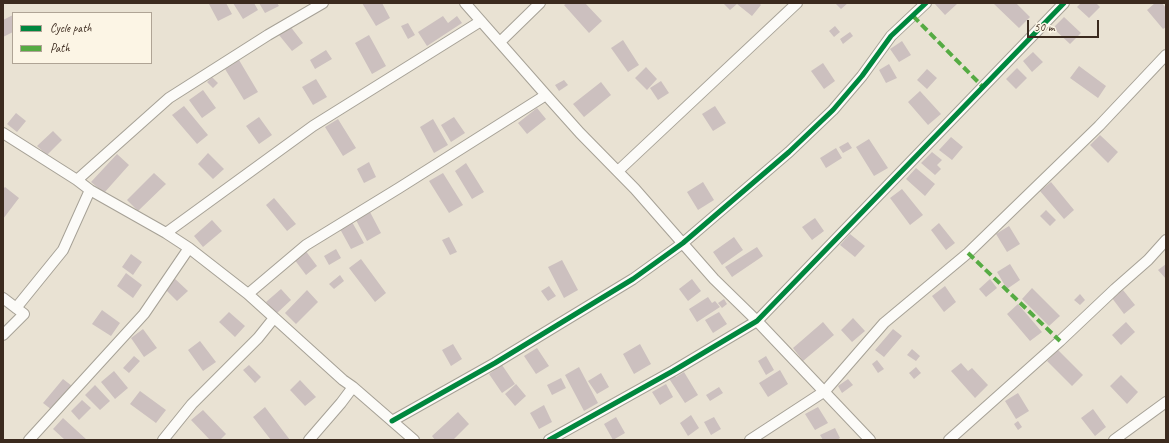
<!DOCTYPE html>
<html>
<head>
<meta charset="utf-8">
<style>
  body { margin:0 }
  #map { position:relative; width:1169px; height:443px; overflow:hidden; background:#e9e2d3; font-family:Caveat,sans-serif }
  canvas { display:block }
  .frame { position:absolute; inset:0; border:4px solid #3b2a1e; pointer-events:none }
  .legend { position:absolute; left:12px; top:12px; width:140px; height:52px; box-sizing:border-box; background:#fcf5e5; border:1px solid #afa495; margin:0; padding:5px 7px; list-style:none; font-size:12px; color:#3b2a1e }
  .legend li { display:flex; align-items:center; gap:8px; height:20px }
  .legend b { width:20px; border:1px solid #afa495 }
  .scale { position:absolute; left:1027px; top:20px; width:72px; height:18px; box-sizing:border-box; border:2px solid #3b2a1e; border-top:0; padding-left:5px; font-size:12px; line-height:14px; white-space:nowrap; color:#3b2a1e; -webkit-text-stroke:3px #fcf5e5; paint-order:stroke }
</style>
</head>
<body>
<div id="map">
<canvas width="1169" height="443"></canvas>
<div class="frame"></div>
<ul class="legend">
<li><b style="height:5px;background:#00873e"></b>Cycle path</li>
<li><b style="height:5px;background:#55ab43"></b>Path</li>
</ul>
<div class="scale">50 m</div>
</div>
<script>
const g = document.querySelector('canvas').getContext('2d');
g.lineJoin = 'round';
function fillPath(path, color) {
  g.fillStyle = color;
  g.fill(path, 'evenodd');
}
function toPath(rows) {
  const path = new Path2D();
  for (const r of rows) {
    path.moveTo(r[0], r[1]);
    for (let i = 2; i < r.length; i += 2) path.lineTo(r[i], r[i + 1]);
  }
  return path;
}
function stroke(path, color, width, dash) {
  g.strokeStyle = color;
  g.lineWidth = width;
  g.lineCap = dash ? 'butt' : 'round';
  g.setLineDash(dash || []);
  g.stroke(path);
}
fillPath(toPath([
  [211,3,226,3,232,14,218,21,209,4],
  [233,3,254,3,258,10,243,19],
  [259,3,277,3,279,6,265,13],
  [362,3,382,3,390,18,376,26],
  [567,3,585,3,602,21,589,33,564,5],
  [723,3,736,3,737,4,730,10],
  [738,3,759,3,761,5,752,16,737,4],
  [835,3,848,3,841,9],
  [934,3,956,3,957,4,945,15],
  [995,3,1016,3,1030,17,1019,28,994,4],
  [1081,3,1096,3,1100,7,1089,18,1077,7],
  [1155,3,1162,3,1166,8,1166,27,1163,29,1147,10],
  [13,15,13,32,3,37,3,20],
  [443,16,448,23,457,16,462,23,427,46,418,32],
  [1064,17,1081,33,1070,44,1053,28],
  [408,23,415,35,408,39,401,26],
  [290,26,303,43,292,51,279,35],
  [835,26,840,32,834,37,829,31],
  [850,32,853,36,843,44,840,39],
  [369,35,386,66,372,74,355,43],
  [623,40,639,65,628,72,611,48],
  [902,41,911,55,899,62,890,49],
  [326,50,332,59,315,69,310,60],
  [1033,52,1043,62,1032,72,1023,61],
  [239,60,258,92,244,100,225,69],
  [823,63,835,81,824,89,811,71],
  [889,64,897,78,886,83,879,70],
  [1079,66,1106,86,1098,98,1070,78],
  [646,67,657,79,647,90,635,78],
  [1017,68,1027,78,1016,89,1006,79],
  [927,69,937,78,927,89,917,80],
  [212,77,218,83,213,88,207,82],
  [316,79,327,97,313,105,302,87],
  [564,80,568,85,559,91,555,85],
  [661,81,669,93,658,100,650,88],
  [601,82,611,95,584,117,573,104],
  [203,90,216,108,202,118,189,100],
  [920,91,941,114,928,125,908,102],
  [184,106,208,135,197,144,172,115],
  [715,106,726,123,713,131,702,114],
  [537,108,546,119,527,134,518,123],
  [16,113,26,121,17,132,7,124],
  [259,117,272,135,259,144,246,126],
  [454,117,465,133,451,142,441,125],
  [338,119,356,148,343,156,325,127],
  [433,119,448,145,434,153,420,127],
  [53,131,62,140,47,155,37,146],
  [1100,135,1118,152,1108,163,1090,145],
  [951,137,963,147,952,160,939,150],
  [869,139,888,168,874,176,856,147],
  [848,142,852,148,843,153,839,147],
  [836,148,842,158,826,168,820,158],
  [932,152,942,160,937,165,941,169,935,175,921,163],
  [208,153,224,169,213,179,198,164],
  [117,154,129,165,104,193,91,182],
  [369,162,376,177,364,183,357,169],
  [466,163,484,192,472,199,455,171],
  [916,168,935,184,925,196,906,179],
  [154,173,166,184,138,211,127,200],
  [443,173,463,205,449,213,429,181],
  [703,182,714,200,698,210,687,192],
  [1051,182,1074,210,1064,219,1040,191],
  [5,187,19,198,3,219,3,189],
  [902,189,923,215,910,225,890,198],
  [274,198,296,224,287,231,266,205],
  [1046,210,1056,220,1050,226,1040,216],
  [370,212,381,233,367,241,356,220],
  [815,218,824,231,812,240,802,227],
  [212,220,222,231,203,247,194,236],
  [352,222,364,243,351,249,340,229],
  [939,223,955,243,946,250,931,230],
  [1009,226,1020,244,1007,252,996,234],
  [850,234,865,246,855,257,840,245],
  [449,237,457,252,450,255,442,240],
  [734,237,743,250,722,265,713,252],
  [757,247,763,256,732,277,725,267],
  [336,249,341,258,329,265,324,256],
  [305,250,317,266,306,275,294,259],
  [131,254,142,262,133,275,122,267],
  [361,259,386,293,375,302,349,268],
  [562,260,578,290,564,298,548,267],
  [1010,264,1020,280,1007,289,997,272],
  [1166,264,1166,279,1158,270],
  [126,273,142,285,133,298,117,286],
  [340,275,344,281,334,289,329,284],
  [173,277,188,291,177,301,163,287],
  [692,279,701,291,688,301,679,289],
  [990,279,997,288,986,297,979,289],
  [549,286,556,296,548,301,541,291],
  [945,286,956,302,944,312,932,296],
  [1032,288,1060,316,1049,326,1022,299],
  [281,289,291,300,276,314,266,302],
  [307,290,318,302,296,324,285,313],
  [1123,290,1135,305,1124,314,1112,298],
  [1080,294,1085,300,1080,305,1074,300],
  [708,297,712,303,715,301,720,307,697,322,689,309],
  [724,299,727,304,722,308,718,303],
  [1018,304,1042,332,1030,341,1007,314],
  [102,310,120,323,111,336,92,324],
  [229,312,245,326,235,337,219,322],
  [719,312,727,324,713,333,705,320],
  [853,318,865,331,852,342,841,330],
  [823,322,834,335,803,361,793,348],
  [1126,322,1135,332,1121,345,1112,335],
  [143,329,157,348,144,357,131,338],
  [893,329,902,336,884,357,875,350],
  [200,341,216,362,203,371,188,350],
  [453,344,462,359,451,366,442,350],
  [640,344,651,364,634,374,623,354],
  [537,348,549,366,536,374,524,356],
  [912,349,920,356,916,361,907,355],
  [1058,350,1083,375,1072,386,1047,361],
  [134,356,140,361,129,373,123,368],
  [766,356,774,370,766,375,758,361],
  [877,360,884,369,878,373,872,364],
  [961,363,968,371,972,368,988,385,975,398,951,371],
  [249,365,261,377,255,383,243,370],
  [502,365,515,384,502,393,489,374],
  [579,367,598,403,584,411,565,375],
  [916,367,921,373,914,379,909,373],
  [780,370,788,384,768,397,759,383],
  [114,371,128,388,115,399,101,382],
  [684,372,698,395,685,403,668,377,673,373,676,377],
  [601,373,609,387,597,394,588,381],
  [1121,375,1138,392,1127,404,1110,386],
  [561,378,566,388,552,395,547,385],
  [63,379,72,386,52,410,43,403],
  [848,379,853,385,842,393,838,386],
  [300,380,316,397,305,406,290,390],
  [516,384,526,396,515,406,505,394],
  [666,384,673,397,660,405,652,392],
  [95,385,110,401,100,410,85,395],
  [719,387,723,393,710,401,706,395],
  [140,391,166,410,156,423,130,404],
  [1018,393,1029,411,1016,419,1005,401],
  [82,400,91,408,79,420,71,411],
  [544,405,552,422,539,429,530,413],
  [265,407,290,440,271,440,253,417],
  [818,407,828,423,815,430,805,414],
  [1093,409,1106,427,1095,436,1081,418],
  [203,410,226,434,220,440,210,440,191,420],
  [458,412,469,424,453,440,435,440,432,436],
  [691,415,699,428,688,436,680,423],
  [616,417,625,433,613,440,604,424],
  [714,417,721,429,711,435,704,422],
  [63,418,87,440,65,440,53,429],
  [1018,421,1022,427,1018,430,1014,424],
  [835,428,840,438,837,440,823,440,820,435]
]), '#ccc0bf');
const street = toPath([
  [465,3,546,95,580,133,635,189,714,279,757,321,870,440],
  [500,42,540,3],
  [3,133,77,180,90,190,166,233,189,248,248,294,343,380,353,387,341,403,309,440],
  [618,171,797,3],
  [77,180,169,98,268,35,323,3],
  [166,233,313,126,481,21],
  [248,294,306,245,399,188,546,95],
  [3,298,24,314,3,335],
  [16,308,63,250,90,190],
  [353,387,414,440],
  [392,421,495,363,633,279,683,243,789,152,833,110,862,76,891,36,926,3],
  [29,440,144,314,189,248],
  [163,440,192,404,258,338,274,318],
  [549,440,673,371,757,321,1064,3],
  [750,440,825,391,884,323,968,253,1099,126,1166,55],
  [949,440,1060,341,1115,289,1148,260,1166,240],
  [1114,440,1166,402]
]);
stroke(street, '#a6a196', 12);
stroke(street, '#fcfbf8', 10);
stroke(toPath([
  [913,16,983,87],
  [968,253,1060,341]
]), '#55ab43', 4, [8, 4]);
stroke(toPath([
  [392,421,495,363,633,279,683,243,789,152,833,110,862,76,891,36,926,3],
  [549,440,673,371,757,321,1064,3]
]), '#00873e', 5);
</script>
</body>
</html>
